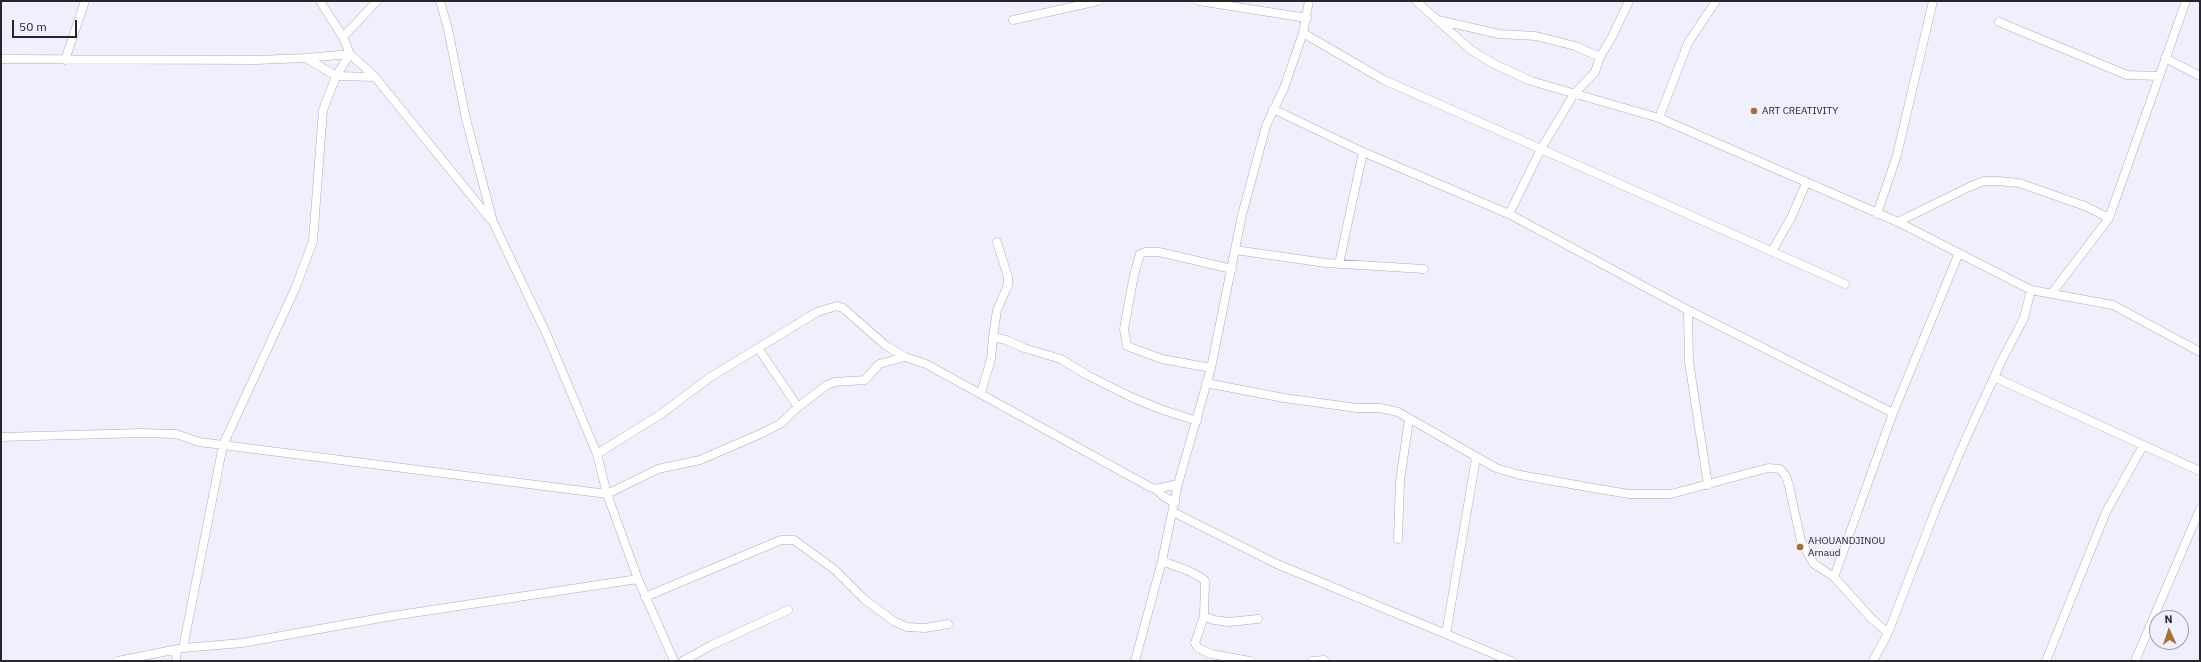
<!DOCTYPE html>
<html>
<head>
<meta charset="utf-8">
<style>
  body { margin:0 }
  #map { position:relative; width:2201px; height:662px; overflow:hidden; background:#efeffe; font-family:"IBM Plex Sans",sans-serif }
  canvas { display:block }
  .frame { position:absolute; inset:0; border:2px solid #25252c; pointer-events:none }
  .north { position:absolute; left:2149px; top:610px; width:40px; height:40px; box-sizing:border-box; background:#efeffe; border:1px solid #9e9eaa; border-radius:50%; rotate:357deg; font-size:11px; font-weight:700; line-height:16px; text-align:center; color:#25252c }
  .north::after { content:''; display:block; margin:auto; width:14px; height:18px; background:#aa6f30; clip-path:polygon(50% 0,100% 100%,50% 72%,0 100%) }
  .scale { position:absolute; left:12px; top:20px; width:65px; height:18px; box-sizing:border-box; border:2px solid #25252c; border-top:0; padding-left:5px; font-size:12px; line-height:14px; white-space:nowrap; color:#25252c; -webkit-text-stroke:3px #efeffe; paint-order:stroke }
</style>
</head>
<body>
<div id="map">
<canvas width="2201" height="662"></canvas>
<div class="frame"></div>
<div class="north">N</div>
<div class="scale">50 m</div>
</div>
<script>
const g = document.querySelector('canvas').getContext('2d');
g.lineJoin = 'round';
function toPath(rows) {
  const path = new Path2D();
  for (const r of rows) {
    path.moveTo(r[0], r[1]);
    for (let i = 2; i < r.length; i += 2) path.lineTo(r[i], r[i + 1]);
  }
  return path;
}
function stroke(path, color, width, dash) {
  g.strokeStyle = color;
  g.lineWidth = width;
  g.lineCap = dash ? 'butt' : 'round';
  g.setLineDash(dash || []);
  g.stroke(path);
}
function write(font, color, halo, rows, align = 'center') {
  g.font = font + ' "IBM Plex Sans",sans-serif';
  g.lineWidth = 3;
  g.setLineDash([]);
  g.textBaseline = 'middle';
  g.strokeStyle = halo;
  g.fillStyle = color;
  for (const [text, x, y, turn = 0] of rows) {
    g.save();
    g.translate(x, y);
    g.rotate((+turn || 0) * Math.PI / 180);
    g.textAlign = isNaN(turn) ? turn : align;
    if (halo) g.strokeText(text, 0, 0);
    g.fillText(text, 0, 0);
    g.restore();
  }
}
const street = toPath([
  [320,1,343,37,350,54,375,77,491,220],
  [440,1,448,29,466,119,493,222,546,333,597,454,607,494,638,579,674,661],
  [1199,1,1307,18],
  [1416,1,1471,50,1494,64,1531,81,1659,118,1898,222,2031,290,2113,305,2200,352],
  [1013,20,1098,1],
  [1438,20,1499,34,1536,36,1575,46,1600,57],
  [1999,22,2127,75,2159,76],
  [1303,33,1384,80,1541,149,1574,94,1595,72,1600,57,1612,37,1629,1],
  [343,37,377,1],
  [306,58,336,76,375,77],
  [2165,58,2200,76],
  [1,59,256,60,306,58,350,54],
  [65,60,85,1],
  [1273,109,1363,152,1509,214,1688,310,1893,413],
  [1659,118,1688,43,1716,1],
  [1509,214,1541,149,1845,284],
  [1877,214,1897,155,1933,1],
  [1898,222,1969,187,1984,181,1998,181,2019,183,2085,206,2109,218],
  [1235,250,1326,263,1424,269],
  [1772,251,1791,218,1806,183],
  [1339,264,1363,152],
  [2052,293,2109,218,2186,1],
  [1688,310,1689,362,1708,485],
  [993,337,997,310,1008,285,1008,277,997,242],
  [758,348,798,407,827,385,835,382,865,380,879,364,905,357],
  [1211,368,1162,359,1127,346,1124,329,1134,275,1140,254,1145,252,1159,252,1232,269],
  [1994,377,2200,471],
  [1206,383,1284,398,1357,408,1380,408,1398,412,1496,468,1520,475,1593,488,1629,494,1671,494,1768,468,1780,469,1786,476,1789,486,1801,541,1814,564,1834,577,1871,618,1888,633,1873,661],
  [981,393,991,359,993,337,1006,340,1024,348,1061,359,1087,375,1131,397,1160,409,1197,421],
  [1,437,142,433,176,434,199,442,223,445,607,494,658,469,700,460,760,434,780,424,798,407],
  [597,454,661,414,709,378,817,312,837,306,843,308,885,345,905,357,926,364,1150,487,1156,489,1178,484],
  [1156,489,1163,496,1175,503],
  [1173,512,1277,564,1511,661],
  [1398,539,1400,481,1409,419],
  [1162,561,1189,571,1202,578,1205,581,1204,616,1195,643,1198,648,1211,654,1250,661],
  [1834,577,1893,413,1959,253],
  [645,597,781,540,794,540,835,570,864,599,895,622,907,627,925,628,948,624],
  [1204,616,1214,620,1229,622,1258,619],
  [1888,633,1937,506,1967,436,2002,360,2024,318,2031,290],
  [1446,634,1476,458],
  [183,648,223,445,295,289,313,241,323,110,336,76,350,54],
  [118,661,183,648,242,643,392,616,638,579],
  [176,661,177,650],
  [683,661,712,645,788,610],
  [1135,661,1162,561,1178,484,1211,368,1242,215,1266,126,1284,88,1303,33,1309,1],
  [1312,661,1324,660],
  [2046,661,2106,512,2143,446],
  [2135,661,2200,509]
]);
stroke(street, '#acacbe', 9);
stroke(street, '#fff', 8);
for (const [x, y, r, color] of [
  [1754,111,4,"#aa6f30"],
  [1800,547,4,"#aa6f30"]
]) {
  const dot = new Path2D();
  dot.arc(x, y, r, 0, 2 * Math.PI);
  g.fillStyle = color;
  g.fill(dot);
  stroke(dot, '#efeffe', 1.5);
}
write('10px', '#25252c', '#efeffe', [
  ["ART CREATIVITY",1762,111],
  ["AHOUANDJINOU",1808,541],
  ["Arnaud",1808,553]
], 'left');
</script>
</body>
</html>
